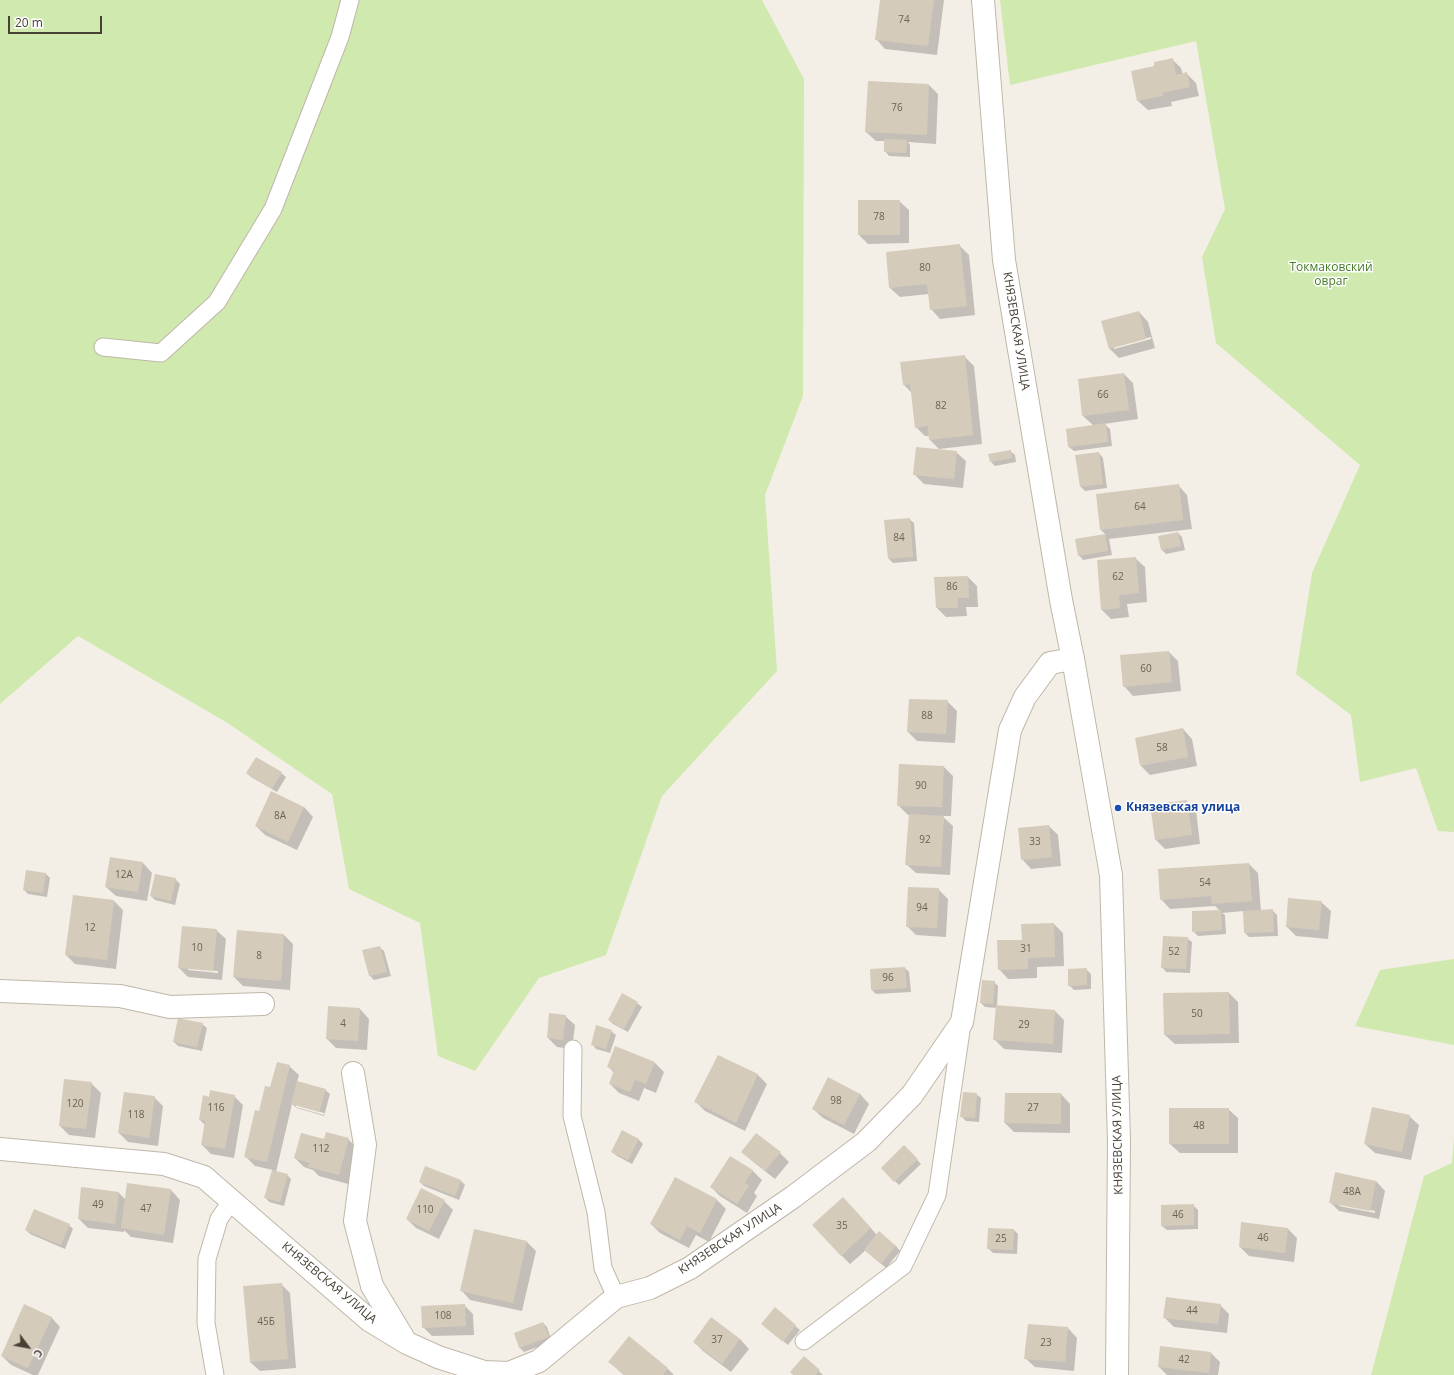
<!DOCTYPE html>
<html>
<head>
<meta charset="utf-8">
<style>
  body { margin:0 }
  #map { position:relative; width:1454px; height:1375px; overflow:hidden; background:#f4efe6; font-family:"Open Sans",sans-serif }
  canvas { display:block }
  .north { position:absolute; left:8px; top:1327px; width:40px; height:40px; -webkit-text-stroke:3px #fff; paint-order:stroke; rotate:122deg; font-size:11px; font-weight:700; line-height:16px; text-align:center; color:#474035 }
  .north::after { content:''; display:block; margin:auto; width:14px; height:18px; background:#474035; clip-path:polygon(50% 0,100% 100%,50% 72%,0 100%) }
  .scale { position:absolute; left:8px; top:16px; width:94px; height:18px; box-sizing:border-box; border:2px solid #474035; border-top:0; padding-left:5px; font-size:12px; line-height:14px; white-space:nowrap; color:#474035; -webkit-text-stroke:3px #fff; paint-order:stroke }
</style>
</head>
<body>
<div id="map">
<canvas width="1454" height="1375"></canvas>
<div class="north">С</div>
<div class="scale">20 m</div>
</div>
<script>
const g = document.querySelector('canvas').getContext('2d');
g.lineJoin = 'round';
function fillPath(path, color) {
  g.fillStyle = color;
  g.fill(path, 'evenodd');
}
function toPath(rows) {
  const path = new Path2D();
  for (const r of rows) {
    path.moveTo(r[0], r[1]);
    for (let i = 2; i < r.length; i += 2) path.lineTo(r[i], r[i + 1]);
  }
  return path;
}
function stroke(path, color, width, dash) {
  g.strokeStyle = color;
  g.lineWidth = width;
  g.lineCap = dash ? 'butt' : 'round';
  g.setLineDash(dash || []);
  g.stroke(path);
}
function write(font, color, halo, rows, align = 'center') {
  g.font = font + ' "Open Sans",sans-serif';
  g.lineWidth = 3;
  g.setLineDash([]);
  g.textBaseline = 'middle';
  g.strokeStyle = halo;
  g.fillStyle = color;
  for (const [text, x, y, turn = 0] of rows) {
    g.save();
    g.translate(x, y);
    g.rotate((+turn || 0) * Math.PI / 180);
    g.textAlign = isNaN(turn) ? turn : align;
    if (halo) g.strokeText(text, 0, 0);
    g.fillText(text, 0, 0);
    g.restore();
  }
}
fillPath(toPath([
  [0,0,762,0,804,79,803,396,765,495,777,671,662,796,606,955,539,978,475,1071,438,1056,420,923,349,889,332,794,226,722,78,636,0,704],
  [1000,0,1454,0,1454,832,1438,831,1416,768,1360,782,1351,715,1296,674,1312,573,1360,465,1216,343,1202,257,1225,209,1196,41,1010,85],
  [1454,959,1454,1045,1355,1026,1380,970],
  [1454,1137,1454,1375,1371,1375,1424,1176,1452,1163]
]), '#cfe9ae');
fillPath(toPath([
  [881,0,944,0,937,55,885,49,876,39],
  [1172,59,1181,68,1183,75,1187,74,1196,83,1199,96,1171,102,1172,106,1148,110,1138,101,1133,72,1156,67],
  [929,85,938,94,936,144,908,142,910,145,910,157,889,156,885,151,885,141,876,141,866,132],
  [899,201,909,210,909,243,868,244,859,235],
  [960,246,969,255,975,315,940,319,931,309,929,294,900,297,890,288],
  [1139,312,1148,322,1155,348,1119,358,1109,348],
  [1151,337,1151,339,1114,349,1114,346],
  [964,356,974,366,982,444,939,449,930,440,930,436,925,436,916,427,912,393,904,385,901,363],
  [1124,374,1133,383,1138,419,1104,424,1110,429,1112,446,1074,451,1069,447,1067,430,1094,426,1083,416],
  [1010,451,1015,455,1016,462,995,466,991,462],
  [956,452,966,461,963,488,924,484,914,474],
  [1099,453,1103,458,1107,488,1085,491,1081,487],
  [1178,485,1187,495,1192,529,1109,539,1112,555,1083,560,1079,555,1076,540,1106,535,1101,530],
  [909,519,914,523,917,561,893,563,889,559],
  [1178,533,1182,537,1185,550,1166,554,1162,550],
  [1135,558,1145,567,1147,602,1127,604,1129,617,1111,619,1102,610,1098,561],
  [968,577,977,586,978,607,966,607,967,616,946,617,937,608],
  [1169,652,1178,661,1181,691,1133,696,1124,686],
  [910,700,947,701,957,711,955,743,917,741,908,732],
  [1183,729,1192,739,1197,766,1150,775,1141,766],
  [944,767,953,776,951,816,942,816,953,826,950,875,916,873,906,864,910,815,908,815,898,805],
  [247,773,281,773,286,777,277,792,251,777],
  [1186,801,1196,810,1200,844,1165,849,1156,840],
  [304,807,313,817,297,850,265,835,256,826],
  [1049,826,1058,835,1061,866,1031,869,1022,859,1019,828],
  [111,858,143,863,152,873,147,901,116,896,106,887],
  [1249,864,1258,873,1261,911,1273,911,1277,915,1278,936,1249,937,1245,933,1244,911,1222,913,1225,915,1226,934,1198,936,1193,931,1220,911,1215,906,1170,909,1161,899],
  [46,874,50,878,47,897,28,894,24,890],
  [175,879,180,884,175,905,155,900,151,896],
  [938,889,948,899,946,937,916,935,907,926],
  [74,896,114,901,123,910,116,969,75,964,66,955],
  [1321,902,1331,911,1328,939,1296,936,1287,927],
  [1054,924,1063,933,1064,966,1037,967,1037,978,1008,979,999,969,1023,941],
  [216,930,226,939,222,980,188,977,179,968],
  [188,968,218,971,218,973,188,970],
  [238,931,284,935,293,944,290,990,243,986,234,977],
  [1187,938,1192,942,1190,973,1166,972,1162,967],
  [379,947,384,951,391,976,374,980,370,976,363,951],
  [905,968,909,972,911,992,876,994,872,990,871,970],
  [1086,969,1091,974,1091,989,1074,990,1069,985],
  [994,982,998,986,997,1006,1055,1011,1064,1020,1062,1053,1004,1049,994,1039,997,1008,985,1007,981,1003],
  [1229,993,1238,1002,1239,1043,1175,1044,1165,1035,1164,994],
  [637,1003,642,1007,628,1032,613,1024,609,1020],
  [329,1007,360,1009,369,1019,367,1050,336,1048,327,1039],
  [565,1016,575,1025,572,1049,557,1047,548,1038],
  [202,1024,207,1028,202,1051,178,1046,174,1042],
  [611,1031,616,1035,610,1053,596,1049,592,1044],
  [719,1056,758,1075,767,1084,745,1131,705,1111,696,1102],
  [655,1063,664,1072,656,1093,644,1088,639,1101,619,1093,610,1084,614,1073,609,1067],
  [289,1066,299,1075,297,1082,325,1090,330,1094,324,1116,297,1108,292,1104,276,1172,287,1175,291,1179,284,1206,269,1202,265,1197,273,1170,255,1166,245,1156,260,1112,271,1088],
  [296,1105,324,1113,324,1115,296,1107],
  [829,1079,860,1094,869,1104,854,1134,823,1118,813,1109],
  [91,1083,101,1093,95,1138,69,1135,60,1126],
  [124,1093,154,1097,163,1106,158,1146,128,1142,119,1133],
  [976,1094,981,1098,979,1122,966,1121,961,1116],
  [1061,1094,1070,1104,1070,1133,1014,1132,1005,1123],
  [234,1096,243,1105,234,1158,211,1154,202,1145,205,1125,200,1120],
  [1228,1109,1238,1118,1238,1153,1180,1153,1170,1144],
  [1409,1116,1419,1125,1411,1160,1375,1153,1365,1144],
  [623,1131,639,1140,643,1144,632,1164,617,1156,612,1152],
  [348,1139,358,1149,348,1184,319,1176,313,1170,304,1167,295,1158,325,1140],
  [904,1146,921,1164,899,1185,882,1168],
  [742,1152,780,1153,789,1162,775,1179,752,1161],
  [730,1157,753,1171,762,1180,754,1193,757,1196,747,1213,720,1196,711,1187],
  [675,1178,717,1200,726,1209,709,1242,696,1235,689,1248,660,1233,651,1224],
  [461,1181,465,1185,459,1200,424,1186,420,1182],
  [1376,1181,1385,1191,1379,1219,1339,1211,1330,1202],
  [1339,1204,1375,1211,1375,1213,1339,1206],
  [171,1190,180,1200,173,1243,131,1237,124,1230,124,1232,88,1228,79,1219,119,1193,126,1200],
  [444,1201,453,1210,439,1239,416,1228,407,1219],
  [1193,1205,1198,1210,1198,1229,1167,1230,1162,1226],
  [852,1207,877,1235,896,1246,900,1251,886,1268,866,1250,850,1264,841,1255],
  [1242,1224,1288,1229,1297,1238,1294,1262,1249,1256,1240,1247],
  [69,1225,73,1229,65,1249,30,1234,26,1230],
  [1014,1230,1018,1234,1017,1254,993,1253,988,1248],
  [527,1242,536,1251,522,1311,470,1300,461,1290],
  [281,1284,290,1293,296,1368,260,1371,250,1362],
  [464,1305,473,1314,474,1335,432,1336,423,1327],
  [1220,1305,1229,1314,1227,1333,1174,1327,1164,1317],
  [775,1309,800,1330,788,1345,767,1328],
  [51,1317,60,1327,38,1375,33,1375,11,1365,2,1356],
  [711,1318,740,1339,749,1349,731,1372,703,1351,694,1342],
  [543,1323,547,1327,552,1342,524,1352,520,1348,515,1333],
  [1029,1325,1068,1328,1077,1338,1074,1371,1035,1367,1025,1358],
  [629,1338,668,1369,674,1375,624,1375,619,1371,610,1361],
  [1211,1353,1220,1362,1218,1375,1167,1375,1159,1367],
  [804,1357,823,1375,794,1375]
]), '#0003');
fillPath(toPath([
  [880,0,934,0,928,46,875,40],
  [1173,58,1176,75,1187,72,1190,87,1162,93,1163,96,1137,101,1131,71,1154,66,1154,62],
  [868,81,929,84,927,135,865,132],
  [884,139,907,140,906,153,884,152],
  [858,200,900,200,900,235,858,235],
  [960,244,967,306,930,310,927,284,889,288,886,252],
  [1139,311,1146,339,1109,349,1101,321],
  [965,355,973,435,929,440,928,426,915,428,910,384,903,385,900,362],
  [1124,373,1129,410,1082,416,1078,379],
  [1106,423,1108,442,1068,447,1066,429],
  [916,447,957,451,954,479,913,475],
  [1011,450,1012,458,990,462,988,454],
  [1099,452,1103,484,1080,487,1075,455],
  [1179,484,1183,520,1100,530,1096,494],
  [910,518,913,557,888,559,884,520],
  [1178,532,1181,546,1161,550,1158,536],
  [1105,534,1108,551,1078,556,1075,539],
  [1136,557,1139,593,1119,595,1120,608,1101,610,1097,560],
  [968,576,969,598,958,598,958,608,936,608,934,577],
  [1169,651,1172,682,1123,687,1120,655],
  [909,699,948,700,946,734,907,732],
  [1183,728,1188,757,1140,766,1135,738],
  [256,757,282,772,272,789,246,773],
  [899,764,944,766,942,807,897,806],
  [271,791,304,807,288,842,255,826],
  [1187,800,1192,835,1155,840,1150,805],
  [909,814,944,816,941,867,905,865],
  [1049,825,1052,857,1021,860,1018,828],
  [110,857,143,862,138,892,105,887],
  [1249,863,1252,901,1212,904,1211,896,1160,900,1158,869],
  [26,870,46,873,43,893,23,890],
  [155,874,176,878,171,901,150,896],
  [908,887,939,888,937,928,906,927],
  [73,895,114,900,107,960,65,955],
  [1288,898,1322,901,1319,930,1286,927],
  [1273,909,1274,932,1244,933,1243,911],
  [1221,910,1222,930,1192,932,1192,911],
  [1054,923,1055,957,1028,958,1028,969,998,970,997,940,1022,940,1021,924],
  [182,926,217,929,213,971,178,968],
  [237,930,284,934,281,981,233,977],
  [1163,936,1188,937,1186,969,1161,968],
  [380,946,387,972,369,976,362,950],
  [905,967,907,988,871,990,870,969],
  [1087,968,1087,985,1068,986,1068,969],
  [982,980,995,981,993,1004,980,1003],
  [1229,992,1230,1034,1164,1035,1163,993],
  [622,993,638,1002,624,1029,608,1020],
  [996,1005,1055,1010,1053,1044,993,1040],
  [328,1006,360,1008,358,1041,326,1039],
  [549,1013,566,1015,563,1040,547,1038],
  [178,1018,203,1023,197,1047,173,1042],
  [596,1025,612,1030,606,1049,591,1045],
  [615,1046,655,1062,646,1084,635,1080,630,1092,609,1084,614,1070,607,1067],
  [718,1055,758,1074,736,1123,694,1102],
  [277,1062,290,1065,267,1162,244,1157,255,1110,259,1111,265,1086,270,1087],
  [828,1077,860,1094,844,1125,812,1109],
  [64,1079,92,1082,86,1129,59,1126],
  [297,1081,326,1089,319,1112,291,1104],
  [210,1090,235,1095,225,1149,201,1145,205,1121,199,1120,203,1095,209,1097],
  [124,1092,155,1096,149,1138,118,1133],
  [963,1092,977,1093,975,1118,960,1117],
  [1005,1093,1061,1093,1061,1124,1004,1123],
  [1372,1107,1410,1115,1402,1152,1364,1144],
  [1169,1108,1229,1108,1229,1144,1169,1144],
  [622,1130,639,1139,628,1160,611,1152],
  [326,1132,349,1138,339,1175,308,1167,310,1163,294,1158,301,1133,324,1139],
  [756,1133,781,1152,765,1171,741,1152],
  [904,1145,918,1159,894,1182,881,1168],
  [730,1156,753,1170,745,1183,749,1186,737,1204,710,1187],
  [425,1166,461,1180,455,1196,419,1182],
  [272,1170,288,1174,280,1202,264,1198],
  [1335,1172,1376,1181,1370,1211,1329,1203],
  [675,1177,717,1199,700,1233,687,1226,680,1240,650,1224],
  [127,1183,171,1189,164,1235,121,1228],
  [81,1187,119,1192,115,1224,78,1219],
  [421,1188,445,1200,429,1231,406,1219],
  [843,1197,871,1228,841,1256,812,1225],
  [1194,1204,1194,1225,1161,1226,1161,1205],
  [34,1209,70,1224,61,1245,25,1230],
  [1241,1222,1288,1228,1285,1253,1239,1247],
  [988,1228,1014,1229,1013,1250,987,1249],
  [474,1229,527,1241,513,1303,460,1291],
  [879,1231,896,1246,881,1264,864,1250],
  [282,1283,288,1359,250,1362,243,1286],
  [1166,1297,1221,1304,1218,1324,1163,1318],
  [24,1304,52,1317,28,1368,1,1356],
  [465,1304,466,1326,422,1328,421,1306],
  [775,1307,796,1325,783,1342,761,1324],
  [711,1317,740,1339,722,1364,693,1342],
  [543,1322,549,1337,519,1348,514,1333],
  [1028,1324,1068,1327,1065,1362,1024,1359],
  [629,1336,668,1368,663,1375,625,1375,608,1362],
  [1160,1346,1211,1352,1209,1373,1158,1367],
  [804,1356,820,1370,815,1375,793,1375,790,1372]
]), '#d5cbbb');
const service = toPath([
  [103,347,161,353,217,302,273,209,340,37,350,0],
  [573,1049,572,1116,596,1212,603,1268,616,1297],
  [804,1341,903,1266,937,1195,962,1024],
  [215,1375,206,1323,207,1259,219,1219,232,1200]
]);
const minor = toPath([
  [0,991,120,996,170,1007,263,1004],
  [353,1073,365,1145,355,1221,372,1286,404,1339],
  [0,1149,164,1164,204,1177,369,1320,407,1343,438,1357,484,1372,509,1373,539,1361,616,1297,650,1288,690,1268,793,1197,866,1142,912,1095,962,1022,1010,730,1025,697,1050,663,1073,659]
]);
const tertiary = toPath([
  [983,0,1004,260,1061,600,1073,659,1111,875,1119,1141,1117,1375]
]);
stroke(service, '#bfb7a9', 19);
stroke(minor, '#bfb7a9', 24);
stroke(tertiary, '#bfb7a9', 24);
stroke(service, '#fff', 17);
stroke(minor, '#fff', 22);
stroke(tertiary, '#fff', 22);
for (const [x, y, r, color] of [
  [1118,808,4,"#1a4fb4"]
]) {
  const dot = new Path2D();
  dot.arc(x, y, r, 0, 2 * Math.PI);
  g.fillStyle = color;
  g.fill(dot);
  stroke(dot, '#fff', 1.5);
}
write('10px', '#6a6356', null, [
  ["74",904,20],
  ["76",897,108],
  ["78",879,217],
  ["80",925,268],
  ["66",1103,395],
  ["82",941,406],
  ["64",1140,507],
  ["84",899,538],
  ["62",1118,577],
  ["86",952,587],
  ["60",1146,669],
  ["88",927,716],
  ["58",1162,748],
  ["90",921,786],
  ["8А",280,816],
  ["92",925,840],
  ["33",1035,842],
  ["12А",124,875],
  ["54",1205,883],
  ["94",922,908],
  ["12",90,928],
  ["10",197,948],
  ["31",1026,949],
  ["52",1174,952],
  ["8",259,956],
  ["96",888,978],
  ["50",1197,1014],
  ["4",343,1024],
  ["29",1024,1025],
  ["98",836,1101],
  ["120",75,1104],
  ["116",216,1108],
  ["27",1033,1108],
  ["118",136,1115],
  ["48",1199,1126],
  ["112",321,1149],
  ["48А",1352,1192],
  ["49",98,1205],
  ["47",146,1209],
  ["110",425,1210],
  ["46",1178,1215],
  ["35",842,1226],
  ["46",1263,1238],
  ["25",1001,1239],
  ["44",1192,1311],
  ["108",443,1316],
  ["45Б",266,1322],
  ["37",717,1340],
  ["23",1046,1343],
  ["42",1184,1360]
]);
write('12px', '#477a27', '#fff', [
  ["Токмаковский",1331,268],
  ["овраг",1331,282]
]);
write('12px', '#474035', '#fff', [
  ["КНЯЗЕВСКАЯ УЛИЦА",1016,331,81],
  ["КНЯЗЕВСКАЯ УЛИЦА",1118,1135,-91],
  ["КНЯЗЕВСКАЯ УЛИЦА",730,1239,-33],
  ["КНЯЗЕВСКАЯ УЛИЦА",329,1283,40]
]);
write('bold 12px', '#164399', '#fff', [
  ["Князевская улица",1126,808]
], 'left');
</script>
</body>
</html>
